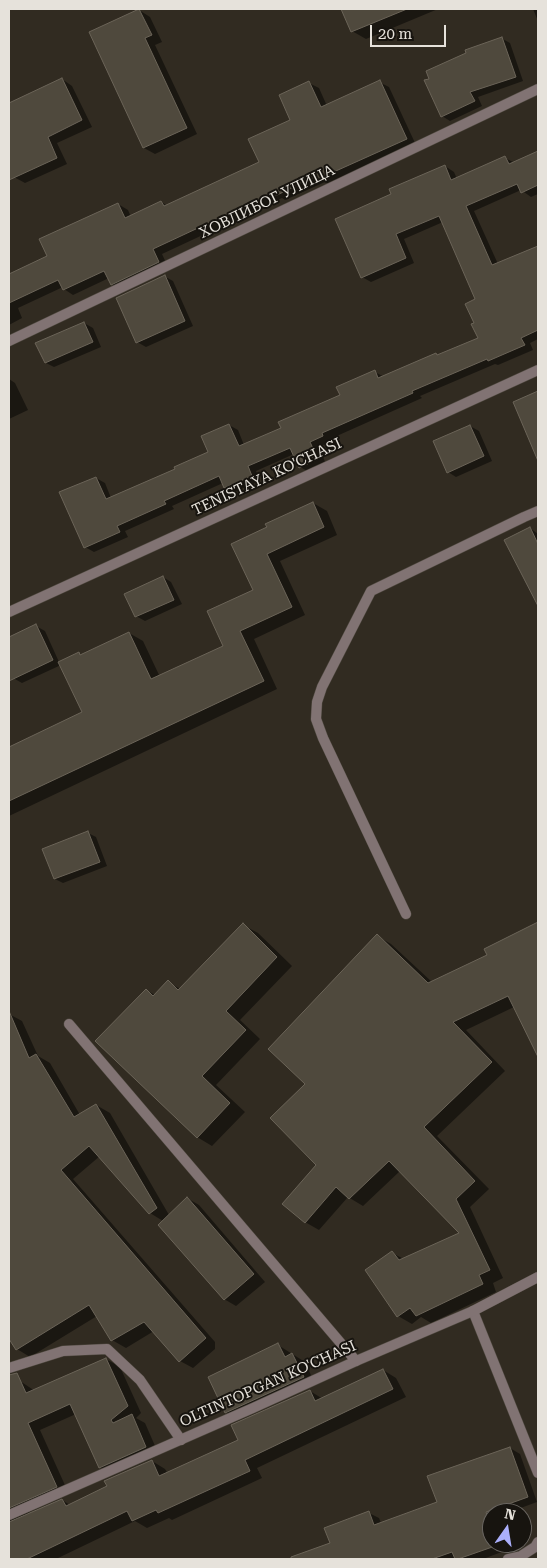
<!DOCTYPE html>
<html>
<head>
<meta charset="utf-8">
<style>
  body { margin:0 }
  #map { position:relative; width:547px; height:1568px; overflow:hidden; background:#312b21; font-family:"Roboto Serif",serif }
  canvas { display:block }
  .frame { position:absolute; inset:0; border:10px solid #e6e2db; pointer-events:none }
  .north { position:absolute; left:482px; top:1503px; width:50px; height:50px; box-sizing:border-box; background:#17140f; border:1px solid #6a6661; border-radius:50%; rotate:13deg; font-size:14px; font-weight:700; line-height:20px; text-align:center; color:#e6e2db }
  .north::after { content:''; display:block; margin:auto; width:18px; height:22px; background:#abaffb; clip-path:polygon(50% 0,100% 100%,50% 72%,0 100%) }
  .scale { position:absolute; left:370px; top:25px; width:76px; height:22px; box-sizing:border-box; border:2px solid #e6e2db; border-top:0; padding-left:6px; font-size:15px; line-height:18px; white-space:nowrap; color:#e6e2db; -webkit-text-stroke:4px #17140f; paint-order:stroke }
</style>
</head>
<body>
<div id="map">
<canvas width="547" height="1568"></canvas>
<div class="frame"></div>
<div class="north">N</div>
<div class="scale">20 m</div>
</div>
<script>
const g = document.querySelector('canvas').getContext('2d');
g.lineJoin = 'round';
function fillPath(path, color) {
  g.fillStyle = color;
  g.fill(path, 'evenodd');
}
function toPath(rows) {
  const path = new Path2D();
  for (const r of rows) {
    path.moveTo(r[0], r[1]);
    for (let i = 2; i < r.length; i += 2) path.lineTo(r[i], r[i + 1]);
  }
  return path;
}
function stroke(path, color, width, dash) {
  g.strokeStyle = color;
  g.lineWidth = width;
  g.lineCap = dash ? 'butt' : 'round';
  g.setLineDash(dash || []);
  g.stroke(path);
}
function write(font, color, halo, rows, align = 'center') {
  g.font = font + ' "Roboto Serif",serif';
  g.lineWidth = 4;
  g.setLineDash([]);
  g.textBaseline = 'middle';
  g.strokeStyle = halo;
  g.fillStyle = color;
  for (const [text, x, y, turn = 0] of rows) {
    g.save();
    g.translate(x, y);
    g.rotate((+turn || 0) * Math.PI / 180);
    g.textAlign = isNaN(turn) ? turn : align;
    if (halo) g.strokeText(text, 0, 0);
    g.fillText(text, 0, 0);
    g.restore();
  }
}
fillPath(toPath([
  [343,9,438,9,366,39,352,31],
  [533,9,538,9,538,21],
  [139,10,150,17,162,42,155,45,197,134,155,154,144,148],
  [501,38,510,43,523,81,478,97,482,106,450,121,442,116],
  [62,79,72,86,92,127,57,143,67,164,25,183,14,177,9,165,9,104],
  [379,82,389,87,416,145,329,184,325,182,285,200,282,198,162,254,168,267,121,290,112,284,109,278,73,295,64,289,63,287,18,308,22,318,9,325,9,275,49,257,118,204,128,210,131,217,161,202,168,206,261,163,292,120,309,83,319,88,327,106],
  [538,153,538,194,531,197,521,190,474,211,498,264,538,248,538,339,530,343,533,350,498,365,495,364,420,396,422,398,330,439,332,441,319,447,326,464,309,472,300,467,294,454,256,471,260,481,234,492,225,487,223,483,172,506,174,509,125,531,128,537,94,552,85,547,96,478,105,483,111,498,176,470,210,453,229,425,238,430,244,445,282,428,341,396,375,372,384,377,479,339,475,323,477,300,443,222,404,239,414,263,371,282,362,277,393,195,445,166,454,172,457,179,505,158,515,163],
  [164,276,173,281,193,326,146,347,137,342],
  [84,323,93,328,101,347,54,367,46,363],
  [9,379,15,383,28,410,9,419],
  [470,426,479,431,492,461,456,477,448,472],
  [313,503,327,511,337,535,280,561,305,615,254,639,277,689,9,816,9,748,83,713,61,665,22,683,13,678,9,668,9,638,36,626,45,631,59,662,79,654,82,656,129,633,143,641,160,677,224,646,255,590,269,528],
  [530,528,538,534,538,586,536,587],
  [163,577,171,582,182,604,145,621,136,616],
  [88,833,96,837,107,866,63,883,55,879],
  [538,923,538,1055,514,1007,466,1030,505,1071,437,1136,489,1189,470,1207,503,1278,493,1283,496,1292,431,1323,421,1317,412,1324,398,1316,392,1253,404,1259,461,1233,400,1171,363,1206,348,1197,319,1230,305,1222,317,1165,307,1084,377,936,391,944,432,982,489,955,486,950],
  [243,925,258,933,292,966,240,1020,260,1039,216,1085,245,1112,212,1146,197,1137,146,990,155,995,168,982,180,989],
  [9,1014,22,1021,38,1056,50,1063,80,1115,96,1105,110,1113,169,1215,187,1198,199,1205,265,1282,236,1306,224,1299,163,1221,150,1213,100,1156,73,1179,215,1342,215,1349,193,1368,180,1361,154,1331,126,1348,112,1340,97,1316,30,1357,17,1349,9,1336],
  [278,1345,305,1362,315,1384,238,1419,226,1412],
  [106,1359,120,1367,141,1413,136,1418,145,1423,159,1455,113,1475,100,1467,76,1414,40,1430,69,1494,29,1512,30,1514,62,1500,70,1505,108,1487,152,1461,165,1469,168,1474,240,1440,310,1391,323,1399,383,1370,396,1378,406,1397,257,1468,262,1478,172,1520,169,1518,147,1528,135,1521,56,1559,9,1559,9,1386,20,1381,35,1391],
  [510,1448,520,1454,537,1502,507,1513,492,1513,492,1543,505,1543,507,1550,483,1559,288,1559,331,1543,369,1513,379,1518,381,1523,438,1502]
]), '#0007');
const building = toPath([
  [139,9,152,35,145,38,187,128,143,148,89,32,139,9],
  [341,9,407,9,351,32,341,9],
  [502,37,516,77,470,92,475,101,441,117,424,80,429,79,426,71,466,53,465,50,502,37],
  [62,78,82,120,48,137,57,158,9,180,9,103,62,78],
  [380,80,407,139,318,179,317,176,275,196,273,193,153,249,159,262,111,285,104,271,63,290,58,280,9,303,9,274,47,256,39,239,118,203,125,218,161,201,164,206,259,162,248,139,290,120,279,95,309,81,321,107,380,80],
  [538,151,538,185,521,193,517,184,466,206,492,265,538,246,538,330,521,338,525,345,488,361,487,359,412,391,413,393,322,433,323,436,310,442,318,459,299,468,290,448,248,466,252,476,224,488,219,476,164,501,166,504,117,526,120,532,84,548,59,492,96,477,106,499,175,469,174,467,208,452,201,436,229,424,239,446,281,428,278,422,340,395,336,387,375,370,378,378,436,353,437,355,478,338,471,324,474,323,465,304,475,299,439,216,396,234,406,258,361,278,335,219,391,194,389,189,445,165,451,180,505,156,509,164,538,151],
  [165,275,185,321,136,343,116,298,165,275],
  [84,322,93,342,45,363,35,343,84,322],
  [538,391,538,461,513,402,538,391],
  [470,425,484,456,447,473,433,441,470,425],
  [313,502,324,527,267,554,292,607,240,631,264,681,9,801,9,747,82,712,58,662,79,652,80,655,129,632,151,679,223,646,207,611,253,590,231,544,267,527,265,524,313,502],
  [530,527,538,544,538,606,504,540,530,527],
  [163,576,174,600,135,617,124,594,163,576],
  [36,624,53,660,9,681,9,637,36,624],
  [88,831,100,862,54,879,42,849,88,831],
  [538,922,538,1057,508,996,453,1022,492,1062,424,1127,475,1181,456,1199,490,1270,479,1275,483,1284,416,1316,410,1308,397,1317,365,1270,392,1251,399,1260,459,1233,389,1161,349,1199,336,1187,305,1223,282,1204,316,1165,270,1118,305,1084,268,1049,377,934,428,983,487,955,484,949,538,922],
  [243,923,277,957,226,1011,246,1030,202,1076,230,1103,197,1138,95,1041,146,989,153,996,168,980,178,990,243,923],
  [9,1011,29,1058,36,1054,74,1117,96,1104,157,1208,149,1214,89,1146,61,1170,206,1338,179,1362,144,1322,111,1341,89,1305,16,1350,9,1339,9,1011],
  [187,1197,254,1274,224,1300,158,1225,187,1197],
  [278,1343,285,1357,292,1353,304,1377,225,1413,208,1377,278,1343],
  [106,1358,128,1406,111,1420,113,1423,132,1414,146,1447,99,1468,70,1404,28,1423,57,1487,9,1508,9,1375,17,1373,26,1393,106,1358],
  [383,1369,393,1389,245,1460,250,1471,158,1513,156,1510,132,1521,127,1511,27,1559,9,1559,9,1522,62,1499,66,1506,107,1486,104,1481,152,1460,159,1476,238,1440,231,1425,310,1390,315,1401,383,1369],
  [510,1447,528,1497,486,1512,492,1528,492,1543,498,1543,498,1545,458,1559,455,1559,452,1552,432,1559,291,1559,291,1557,330,1543,324,1528,369,1511,374,1525,437,1502,427,1476,510,1447]
]);
fillPath(building, '#4f493d');
stroke(building, '#6b6458', 1);
const service = toPath([
  [406,914,323,738,316,719,317,702,322,687,371,591,524,517,538,511],
  [69,1024,356,1361],
  [473,1311,538,1473],
  [9,1368,63,1351,107,1349,140,1380,181,1440],
  [508,1559,521,1556,535,1547,538,1542]
]);
const minor = toPath([
  [9,341,538,89],
  [9,612,538,370],
  [9,1515,253,1408,356,1361,473,1311,538,1277]
]);
stroke(service, '#4e483f', 11);
stroke(minor, '#4e483f', 11);
stroke(service, '#817373', 10);
stroke(minor, '#817373', 10);
write('15px', '#e6e2db', '#17140f', [
  ["ХОВЛИБОГ УЛИЦА",267,202,-26],
  ["TENISTAYA KO'CHASI",267,477,-25],
  ["OLTINTOPGAN KO'CHASI",268,1384,-24]
]);
</script>
</body>
</html>
